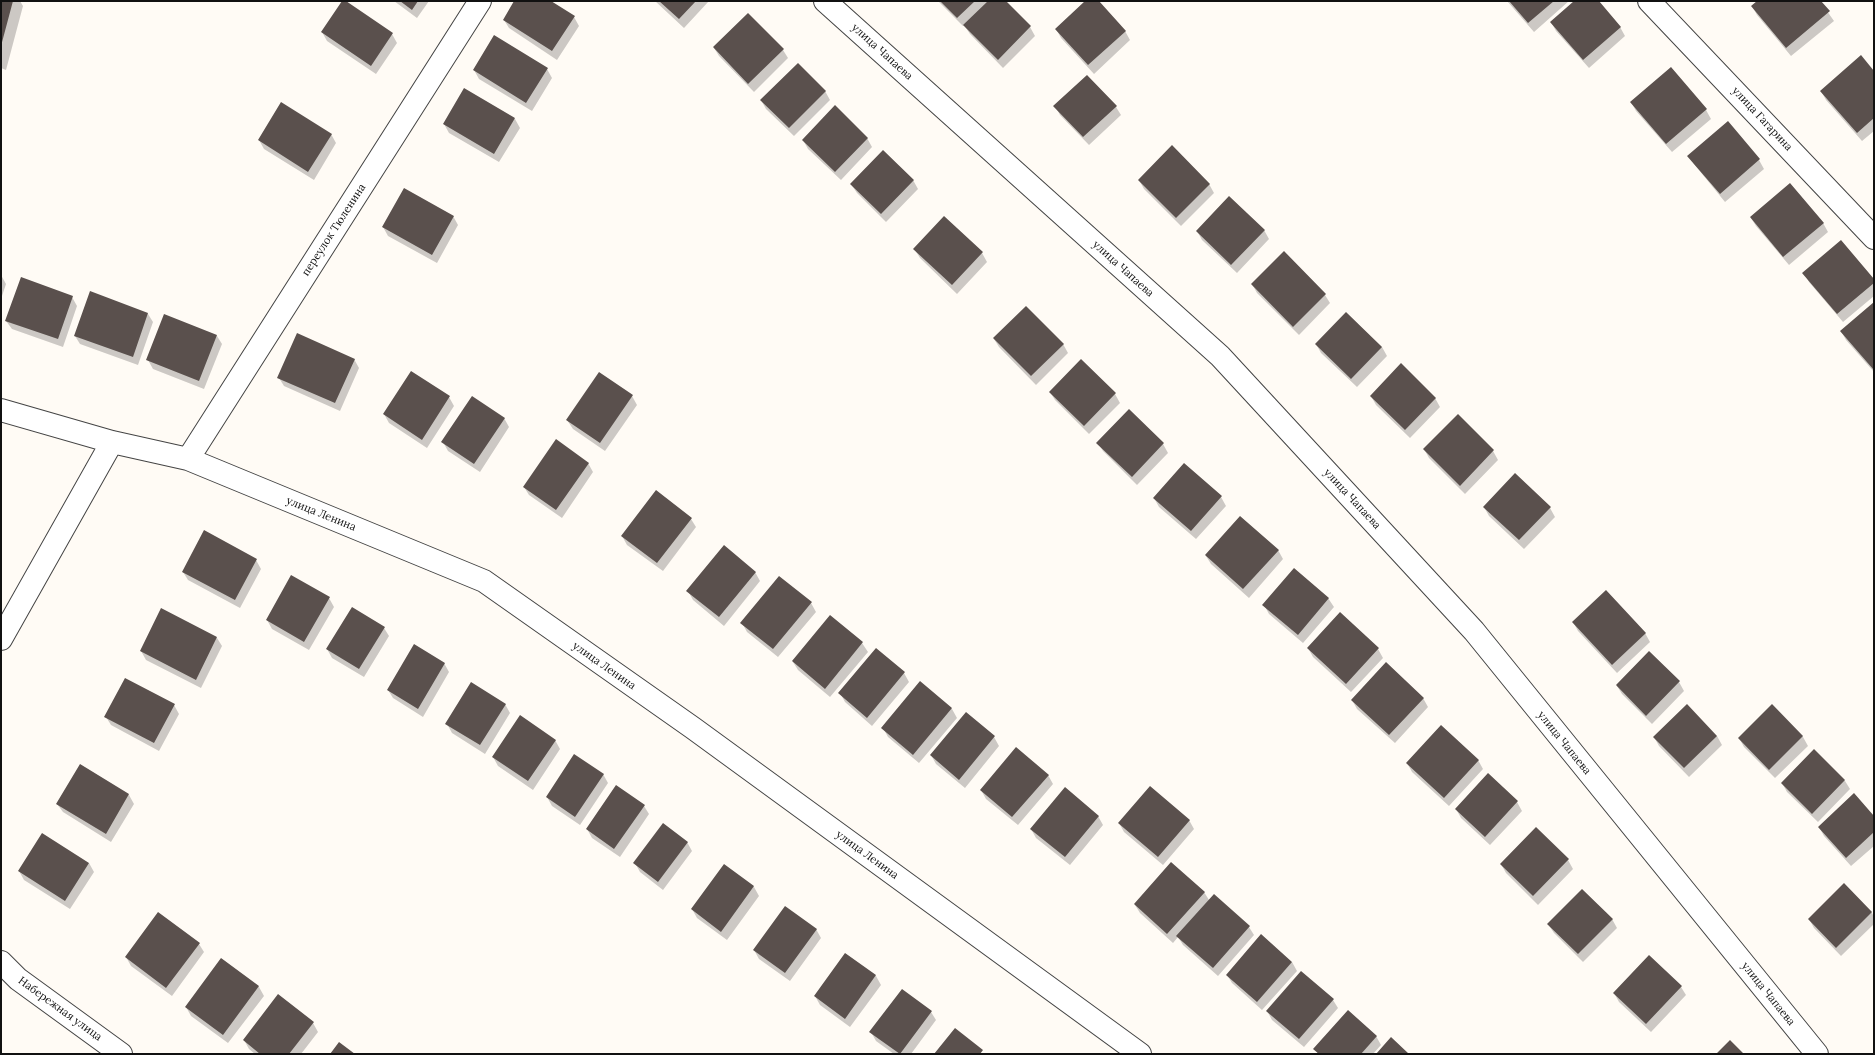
<!DOCTYPE html>
<html>
<head>
<meta charset="utf-8">
<style>
  body { margin:0 }
  #map { position:relative; width:1875px; height:1055px; overflow:hidden; background:#fffbf5; font-family:Lora,serif }
  canvas { display:block }
  .frame { position:absolute; inset:0; border:2px solid #111; pointer-events:none }
</style>
</head>
<body>
<div id="map">
<canvas width="1875" height="1055"></canvas>
<div class="frame"></div>
</div>
<script>
const g = document.querySelector('canvas').getContext('2d');
g.lineJoin = 'round';
function fillPath(path, color) {
  g.fillStyle = color;
  g.fill(path, 'evenodd');
}
function toPath(rows) {
  const path = new Path2D();
  for (const r of rows) {
    path.moveTo(r[0], r[1]);
    for (let i = 2; i < r.length; i += 2) path.lineTo(r[i], r[i + 1]);
  }
  return path;
}
function stroke(path, color, width, dash) {
  g.strokeStyle = color;
  g.lineWidth = width;
  g.lineCap = dash ? 'butt' : 'round';
  g.setLineDash(dash || []);
  g.stroke(path);
}
function write(font, color, halo, rows, align = 'center') {
  g.font = font + ' Lora,serif';
  g.lineWidth = 4;
  g.setLineDash([]);
  g.textBaseline = 'middle';
  g.strokeStyle = halo;
  g.fillStyle = color;
  for (const [text, x, y, turn = 0] of rows) {
    g.save();
    g.translate(x, y);
    g.rotate((+turn || 0) * Math.PI / 180);
    g.textAlign = isNaN(turn) ? turn : align;
    if (halo) g.strokeText(text, 0, 0);
    g.fillText(text, 0, 0);
    g.restore();
  }
}
fillPath(toPath([
  [1,1,20,1,23,6,6,70,1,68],
  [343,1,392,34,397,43,376,74,327,41,322,32],
  [394,1,429,1,417,18],
  [516,1,549,1,574,17,579,26,557,60,509,28,504,20],
  [655,1,709,1,684,28],
  [938,1,1004,1,1030,27,1035,36,1003,68,970,34,964,25,963,26],
  [1086,1,1097,1,1125,31,1130,40,1094,74,1061,38,1056,29],
  [1507,1,1569,1,1534,32],
  [1576,1,1597,1,1620,27,1625,36,1589,68,1556,31,1551,22],
  [1759,1,1820,1,1834,21,1791,56,1757,15,1752,6],
  [714,48,783,50,788,58,754,92,719,56],
  [547,69,552,78,532,111,479,79,474,70],
  [1874,72,1874,131,1862,141,1826,100,1821,91],
  [825,91,830,100,794,136,766,109,761,100],
  [1631,102,1706,110,1711,119,1672,152,1636,111],
  [1055,106,1116,107,1121,115,1089,145,1060,115],
  [515,119,520,128,499,162,449,133,444,124],
  [1728,123,1759,160,1764,169,1725,202,1694,164,1689,156],
  [331,134,336,143,314,180,264,149,259,140],
  [867,138,872,147,841,180,808,149,803,140],
  [913,180,918,189,886,222,857,193,851,184],
  [1139,180,1209,184,1214,193,1181,226,1144,189],
  [453,216,458,225,437,263,388,236,383,227],
  [944,218,982,253,987,262,957,294,920,258,915,250],
  [1751,218,1823,223,1828,232,1789,265,1756,226],
  [1264,230,1269,239,1237,273,1202,240,1197,231],
  [1804,273,1874,280,1874,296,1843,322,1809,282],
  [1,275,6,284,1,299],
  [1252,284,1325,295,1330,303,1299,335,1257,293],
  [72,297,77,306,63,347,12,329,6,321],
  [1874,304,1874,372,1846,340,1841,331],
  [1346,313,1382,347,1387,356,1357,387,1321,353,1316,344],
  [148,314,153,322,138,365,80,344,75,336],
  [217,336,222,344,204,389,153,369,148,360],
  [994,339,1063,344,1068,353,1036,385,999,347],
  [354,359,359,368,340,411,284,386,279,378],
  [1050,392,1115,394,1120,403,1089,434,1055,400],
  [632,396,637,405,605,451,573,429,567,420],
  [1371,396,1435,398,1440,407,1410,438,1376,405],
  [449,397,454,406,427,448,389,423,384,414],
  [1129,410,1163,444,1168,453,1137,485,1103,451,1098,443],
  [1458,415,1493,451,1498,460,1465,494,1429,458,1424,449],
  [504,418,509,427,480,472,448,451,443,442],
  [588,463,593,472,562,518,529,495,524,487],
  [1221,497,1226,506,1196,539,1159,507,1154,498],
  [1484,507,1550,508,1555,517,1524,549,1489,516],
  [691,519,696,527,663,571,627,545,622,536],
  [1278,550,1283,559,1249,598,1211,564,1206,556],
  [256,560,261,569,240,608,188,580,183,572],
  [755,572,760,581,724,626,693,600,688,591],
  [329,598,334,607,309,650,272,629,267,620],
  [1328,598,1334,607,1303,643,1269,614,1264,605],
  [811,603,816,612,778,657,747,632,742,623],
  [830,617,862,643,868,652,830,697,798,670,793,662],
  [1573,622,1645,633,1650,642,1617,673,1578,631],
  [384,628,389,636,364,677,332,658,327,649],
  [217,638,222,646,201,688,146,660,141,651],
  [1308,648,1378,649,1383,658,1351,692,1313,657],
  [1649,653,1679,682,1684,691,1652,724,1622,694,1617,686],
  [444,663,449,672,423,717,393,698,388,690],
  [904,673,909,682,872,726,845,702,840,693],
  [920,683,952,709,957,718,919,763,888,737,883,728],
  [1423,698,1428,707,1395,743,1357,709,1352,700],
  [505,704,510,713,485,754,452,733,447,724],
  [174,705,179,714,159,751,111,725,106,717],
  [1772,706,1803,737,1808,746,1775,778,1744,747,1739,738],
  [966,713,994,737,999,746,965,788,936,764,931,755],
  [1717,736,1722,745,1689,777,1659,746,1654,737],
  [555,740,560,749,533,790,498,766,493,757],
  [1814,751,1845,781,1850,789,1818,822,1787,792,1782,783],
  [1478,760,1483,769,1449,806,1412,772,1407,763],
  [81,765,129,795,134,804,111,842,63,812,57,804],
  [603,774,608,783,580,825,552,806,547,797],
  [1488,774,1517,802,1522,811,1490,845,1461,818,1456,809],
  [1048,775,1053,784,1018,825,986,799,981,790],
  [644,806,649,814,620,857,592,838,587,829],
  [1098,816,1103,825,1070,865,1036,838,1031,829],
  [1874,817,1874,846,1851,866,1824,836,1819,827],
  [1189,820,1194,829,1163,865,1124,832,1119,823],
  [687,842,692,851,663,890,640,872,635,863],
  [1568,860,1573,869,1538,905,1506,873,1501,864],
  [89,863,94,872,70,909,24,880,19,871],
  [724,865,754,887,759,896,727,940,697,918,692,909],
  [1844,885,1872,913,1874,917,1874,924,1841,956,1814,928,1809,919],
  [1204,892,1209,900,1249,927,1254,935,1218,976,1183,945,1178,937,1173,943,1140,913,1135,905],
  [1612,919,1617,928,1583,962,1554,933,1548,924],
  [816,929,821,938,790,981,759,959,754,950],
  [199,944,204,952,172,996,131,966,126,957],
  [846,954,876,976,881,985,850,1027,820,1005,815,996],
  [222,959,259,987,264,996,228,1043,191,1016,186,1007],
  [1292,962,1297,971,1262,1010,1232,983,1227,975],
  [1681,987,1686,995,1651,1032,1619,1002,1614,993],
  [1333,1000,1338,1008,1304,1047,1272,1020,1267,1011],
  [931,1012,936,1020,911,1054,894,1054,876,1041,871,1032],
  [313,1023,318,1032,301,1054,255,1054,249,1049,244,1040],
  [1376,1036,1381,1045,1373,1054,1318,1054,1315,1049]
]), '#0003');
fillPath(toPath([
  [1,1,13,1,1,46],
  [342,1,346,1,393,33,371,66,321,32],
  [400,1,418,1,412,10],
  [514,1,551,1,575,16,552,51,503,20],
  [659,1,696,1,679,19],
  [940,1,975,1,957,18],
  [988,1,1006,1,1031,26,998,60,963,25],
  [1085,1,1099,1,1126,31,1088,65,1055,29],
  [1509,1,1554,1,1528,23],
  [1574,1,1599,1,1621,27,1583,60,1550,22],
  [1757,1,1821,1,1830,11,1786,48,1751,6],
  [748,13,784,49,748,84,713,47],
  [494,35,548,68,526,103,473,70],
  [1861,55,1874,71,1874,118,1857,133,1820,91],
  [798,63,826,91,789,128,760,100],
  [1671,67,1707,109,1666,144,1630,102],
  [1087,75,1117,106,1083,137,1053,106],
  [464,88,515,118,494,154,443,124],
  [281,102,332,134,308,172,258,140],
  [835,105,868,138,835,172,802,140],
  [1728,121,1760,159,1720,194,1687,156],
  [1172,145,1210,184,1176,218,1138,180],
  [883,150,914,180,881,214,850,184],
  [1790,183,1824,223,1783,257,1750,217],
  [404,188,454,216,432,255,382,227],
  [1229,196,1265,230,1231,265,1196,231],
  [944,216,983,252,952,285,913,249],
  [1841,240,1874,279,1874,283,1837,314,1802,273],
  [1284,251,1326,294,1293,327,1251,284],
  [21,277,73,296,58,339,5,321],
  [90,291,148,313,133,357,74,336],
  [1874,302,1874,369,1873,369,1840,331],
  [1026,306,1064,344,1031,376,993,338],
  [1346,312,1382,347,1351,379,1315,344],
  [164,314,217,335,199,381,146,360],
  [297,333,355,359,335,403,277,378],
  [1081,359,1116,393,1084,426,1049,392],
  [1401,363,1436,398,1405,430,1370,396],
  [411,371,450,396,422,440,383,414],
  [599,372,633,395,600,443,566,420],
  [472,396,505,418,474,464,441,442],
  [1129,409,1164,443,1132,477,1096,443],
  [1458,414,1494,450,1460,486,1423,449],
  [556,439,589,463,556,510,523,487],
  [1184,463,1222,496,1191,531,1153,498],
  [1515,473,1551,507,1519,540,1483,507],
  [656,490,692,518,657,563,621,536],
  [1240,516,1279,550,1243,589,1205,555],
  [204,530,257,559,235,600,182,572],
  [724,545,756,572,719,617,686,591],
  [1294,568,1329,598,1298,635,1262,605],
  [291,575,330,597,304,642,266,620],
  [779,576,812,602,773,649,740,623],
  [1606,590,1646,633,1612,665,1572,622],
  [352,607,385,627,359,669,326,649],
  [161,608,217,637,196,680,140,651],
  [1340,612,1379,648,1346,684,1307,648],
  [830,615,863,642,825,689,792,661],
  [414,644,445,663,418,709,387,690],
  [876,648,905,672,867,718,838,693],
  [1649,651,1680,681,1646,716,1616,685],
  [1386,662,1424,698,1389,735,1351,700],
  [125,678,175,704,154,743,104,717],
  [920,681,952,708,913,755,881,728],
  [471,682,506,704,480,745,445,724],
  [1687,704,1717,736,1684,768,1653,737],
  [1772,704,1803,736,1769,770,1738,738],
  [966,712,995,736,959,780,930,755],
  [520,715,556,740,528,781,492,757],
  [1441,725,1479,760,1444,798,1406,763],
  [1016,747,1049,775,1012,817,980,790],
  [1814,749,1845,780,1812,814,1781,783],
  [574,754,604,774,575,817,546,797],
  [80,764,129,794,106,834,56,804],
  [1488,773,1518,801,1485,837,1455,809],
  [616,785,645,805,614,849,586,829],
  [1150,786,1190,820,1158,857,1118,823],
  [1065,787,1099,816,1065,857,1030,829],
  [1854,793,1874,816,1874,832,1846,858,1818,827],
  [663,823,688,842,658,882,633,863],
  [1536,827,1569,859,1533,896,1500,864],
  [42,833,89,863,65,901,18,871],
  [1171,862,1205,892,1167,934,1134,904],
  [724,864,754,886,721,932,691,909],
  [1844,883,1872,912,1836,948,1808,919],
  [1582,889,1613,919,1578,954,1547,924],
  [1214,894,1250,926,1213,968,1176,936],
  [785,906,817,929,785,973,753,950],
  [158,912,200,943,166,988,125,957],
  [1261,934,1292,962,1257,1002,1226,975],
  [845,953,876,975,845,1019,814,996],
  [1649,955,1682,986,1646,1024,1613,993],
  [221,958,259,986,223,1035,185,1007],
  [1301,971,1334,999,1299,1039,1266,1011],
  [902,989,932,1011,900,1054,869,1032],
  [278,994,314,1022,289,1054,260,1054,243,1040],
  [1348,1010,1377,1036,1361,1054,1319,1054,1313,1049],
  [955,1028,983,1050,980,1054,934,1054],
  [1391,1037,1409,1054,1376,1054],
  [1730,1040,1744,1054,1716,1054],
  [339,1042,355,1054,330,1054]
]), '#5a504d');
const street = toPath([
  [825,1,1220,356,1474,631,1817,1054],
  [1649,1,1874,238],
  [1,410,112,442,188,459,484,581,693,728,1140,1054],
  [188,459,480,1],
  [1,639,112,442],
  [1,962,18,979,121,1054]
]);
stroke(street, '#444', 24);
stroke(street, '#fff', 22);
write('11px', '#111', '#fff', [
  ["улица Чапаева",882,52,42],
  ["улица Гагарина",1762,119,47],
  ["переулок Тюленина",334,230,-57],
  ["улица Чапаева",1123,269,42],
  ["улица Чапаева",1352,499,47],
  ["улица Ленина",321,514,22],
  ["улица Ленина",604,666,35],
  ["улица Чапаева",1564,743,51],
  ["улица Ленина",867,855,36],
  ["улица Чапаева",1768,994,51],
  ["Набережная улица",60,1009,36]
]);
</script>
</body>
</html>
